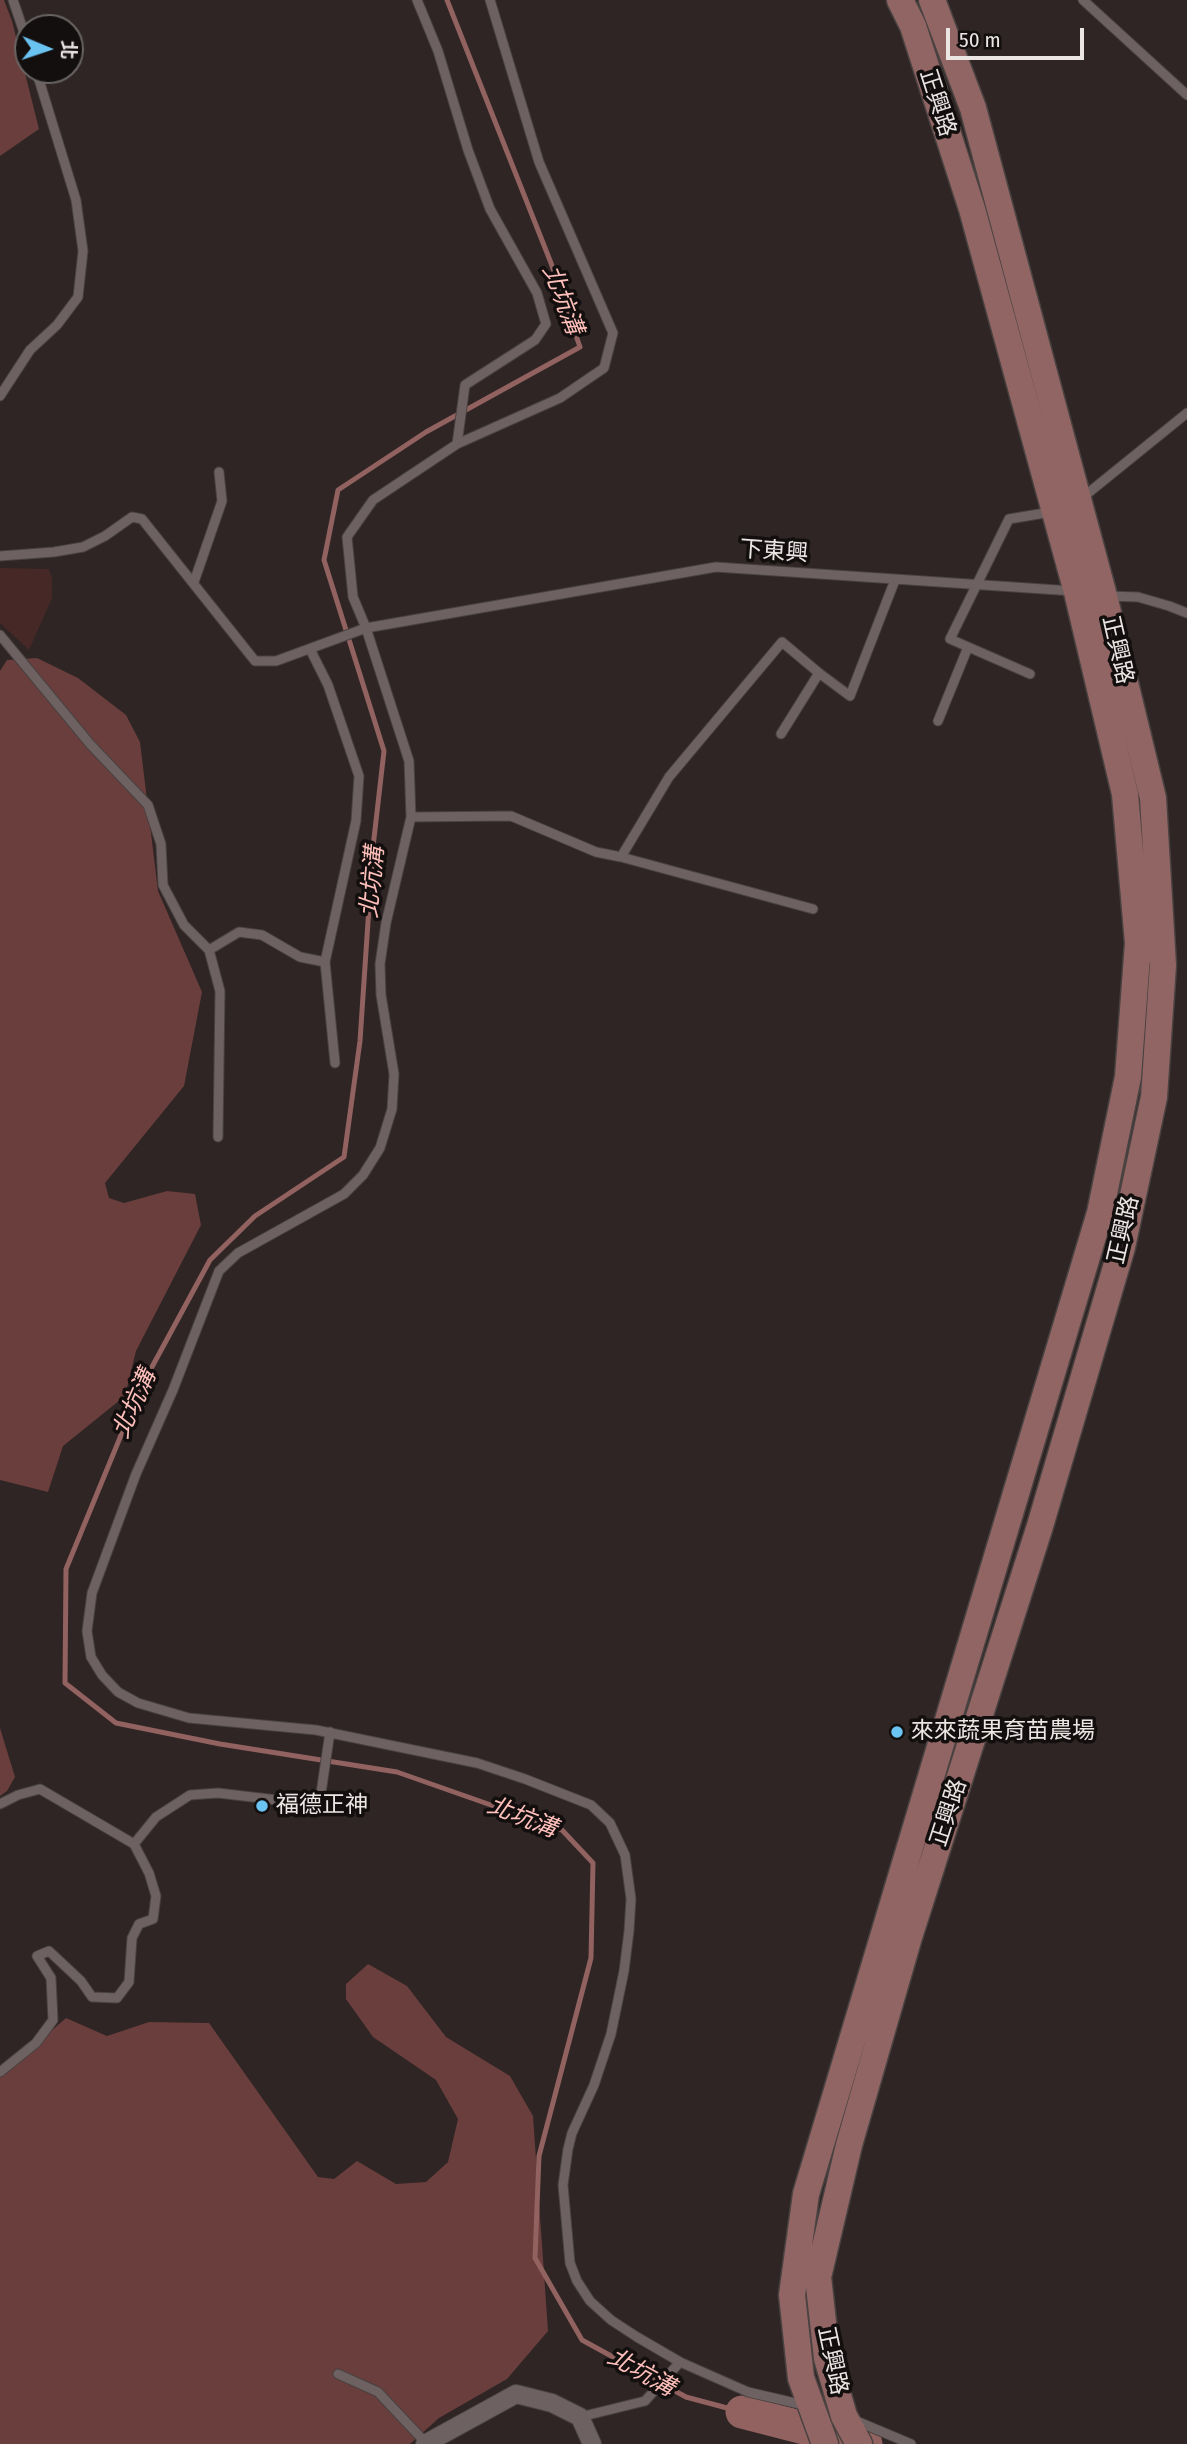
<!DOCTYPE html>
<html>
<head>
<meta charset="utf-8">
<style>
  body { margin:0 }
  #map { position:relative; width:1187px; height:2444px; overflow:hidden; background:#2e2524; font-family:"Fira Sans Condensed","Noto Sans TC",sans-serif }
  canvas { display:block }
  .north { position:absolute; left:14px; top:14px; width:70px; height:70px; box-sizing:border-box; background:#130f0f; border:2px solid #696564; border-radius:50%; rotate:92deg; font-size:19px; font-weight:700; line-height:28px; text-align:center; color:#ebe5e4 }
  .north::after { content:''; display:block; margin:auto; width:24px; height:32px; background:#6bc3f2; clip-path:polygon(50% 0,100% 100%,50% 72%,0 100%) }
  .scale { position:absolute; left:946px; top:28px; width:138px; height:32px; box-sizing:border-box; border:4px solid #ebe5e4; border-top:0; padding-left:9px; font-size:21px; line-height:24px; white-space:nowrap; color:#ebe5e4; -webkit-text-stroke:5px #130f0f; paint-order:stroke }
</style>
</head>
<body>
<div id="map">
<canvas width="1187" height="2444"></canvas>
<div class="north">北</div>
<div class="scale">50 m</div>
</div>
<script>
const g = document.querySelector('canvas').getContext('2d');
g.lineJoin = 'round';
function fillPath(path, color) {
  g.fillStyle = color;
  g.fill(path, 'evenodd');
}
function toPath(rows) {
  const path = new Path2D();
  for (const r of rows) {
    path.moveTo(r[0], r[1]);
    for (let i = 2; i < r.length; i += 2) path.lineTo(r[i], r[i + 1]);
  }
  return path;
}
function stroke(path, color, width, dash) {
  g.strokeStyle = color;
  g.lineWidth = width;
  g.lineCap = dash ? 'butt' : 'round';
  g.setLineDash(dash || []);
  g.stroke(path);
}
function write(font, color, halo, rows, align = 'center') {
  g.font = font + ' "Fira Sans Condensed","Noto Sans TC",sans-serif';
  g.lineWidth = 7;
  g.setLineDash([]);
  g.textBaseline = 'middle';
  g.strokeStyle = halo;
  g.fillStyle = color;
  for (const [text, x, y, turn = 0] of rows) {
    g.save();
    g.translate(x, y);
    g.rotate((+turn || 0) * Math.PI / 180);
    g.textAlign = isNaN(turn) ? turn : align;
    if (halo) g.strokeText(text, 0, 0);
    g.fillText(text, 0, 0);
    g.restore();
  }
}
fillPath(toPath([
  [0,568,49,569,52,578,52,598,29,650,0,623]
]), '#462927');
fillPath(toPath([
  [0,0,4,0,12,21,39,129,0,156],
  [37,658,78,678,126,715,140,742,158,891,202,992,184,1086,105,1183,109,1198,124,1203,167,1191,195,1194,201,1225,136,1351,125,1396,63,1446,48,1492,0,1480,0,671,7,660],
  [0,1728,15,1777,7,1791,0,1796],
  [368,1964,407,1986,446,2037,510,2076,533,2116,548,2331,507,2379,439,2418,410,2444,0,2444,0,2075,66,2018,107,2036,149,2022,209,2023,318,2177,334,2179,357,2161,396,2184,426,2182,448,2162,458,2119,436,2080,373,2037,346,1999,346,1984]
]), '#6a3e3c');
stroke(toPath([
  [447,0,551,263,580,347,426,432,338,490,324,560,384,751,373,847,360,1041,344,1157,255,1216,210,1260,140,1389,66,1569,65,1683,116,1723,220,1744,397,1772,562,1830,593,1863,591,1958,539,2156,535,2258,582,2340,686,2397,742,2412]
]), '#91625f', 5);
stroke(toPath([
  [742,2412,866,2444]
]), '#91625f', 33);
const lane = toPath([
  [13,0,28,44],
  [417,0,438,51,468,150,490,209,537,293,546,324,535,340,465,385,457,444],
  [490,0,539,162,613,333,604,368,560,398,457,444,373,500,347,537,353,597,366,628,409,761,411,817,386,923,380,964,381,995,394,1074,392,1109,380,1148,363,1175,344,1194,238,1253,219,1271,173,1390,136,1474,92,1593,87,1631,91,1657,102,1675,118,1692,138,1703,189,1718,316,1730,477,1763,525,1779,591,1805,610,1823,625,1855,631,1899,629,1931,624,1971,611,2034,594,2085,572,2133,568,2149,563,2185,570,2263,577,2281,590,2301,611,2320,637,2337,680,2362,748,2392,808,2406],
  [1083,0,1187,95],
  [0,396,30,350,57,325,78,297,83,251,76,200,36,70],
  [1082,498,1187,413],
  [0,556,54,552,83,547,105,536,132,517,142,519,255,661,276,661,366,628,716,567,1073,591],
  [194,582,222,501,219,472],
  [1107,596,1138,597,1169,606,1187,613],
  [0,635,90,744,148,805,161,844,163,885,184,925,209,950,220,991,218,1137],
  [310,649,328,685,359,776,356,821,325,962,335,1063],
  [1030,674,950,639,1009,519,1051,512],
  [938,721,968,647],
  [781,734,819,673,850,696,895,580],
  [411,817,511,816,596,852,621,857,813,909],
  [621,857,669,777,782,642,819,673],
  [209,950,239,932,262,935,300,957,325,962],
  [0,1804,18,1795,40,1789,134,1844,149,1873,156,1896,153,1919,139,1924,132,1938,129,1982,117,1998,92,1997,81,1981,49,1951,37,1956,51,1978,53,2020,36,2043,0,2072],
  [134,1844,156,1817,190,1795,218,1793,286,1801,321,1793,330,1732],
  [338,2374,378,2392,426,2443],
  [580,2417,645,2401,680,2362],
  [854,2420,911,2444]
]);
const street = toPath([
  [425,2444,516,2394,552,2403,580,2417,592,2444]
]);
const secondary = toPath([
  [825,2444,801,2378,792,2295,806,2194,1100,1213,1128,1077,1138,943,1125,794,1077,592,972,209,913,26,900,0],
  [859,2444,844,2416,827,2358,818,2277,849,2145,909,1937,1040,1526,1122,1247,1154,1097,1163,965,1153,798,1104,596,973,108,932,0]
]);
stroke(lane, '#494241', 11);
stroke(street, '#494241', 20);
stroke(secondary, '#494241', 29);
stroke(lane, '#6d6261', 9);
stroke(street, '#6d6261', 18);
stroke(secondary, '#916563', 26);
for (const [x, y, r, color] of [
  [897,1732,7,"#6bc3f2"],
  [262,1806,7,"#6bc3f2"]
]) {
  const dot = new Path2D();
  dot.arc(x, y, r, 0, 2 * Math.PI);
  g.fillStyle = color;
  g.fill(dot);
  stroke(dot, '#130f0f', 2.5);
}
write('23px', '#ebe5e4', '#130f0f', [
  ["正興路",937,103,72],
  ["下東興",774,552,4],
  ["正興路",1117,650,77],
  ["正興路",1124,1230,-77],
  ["正興路",949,1813,-72],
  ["正興路",832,2361,78]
]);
write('23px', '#ebe5e4', '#130f0f', [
  ["來來蔬果育苗農場",911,1732],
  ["福德正神",276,1806]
], 'left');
write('italic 24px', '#febfba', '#130f0f', [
  ["北坑溝",562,300,69],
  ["北坑溝",373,882,-85],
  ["北坑溝",135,1404,-66],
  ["北坑溝",522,1818,21],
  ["北坑溝",641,2373,29]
]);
</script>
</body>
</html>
